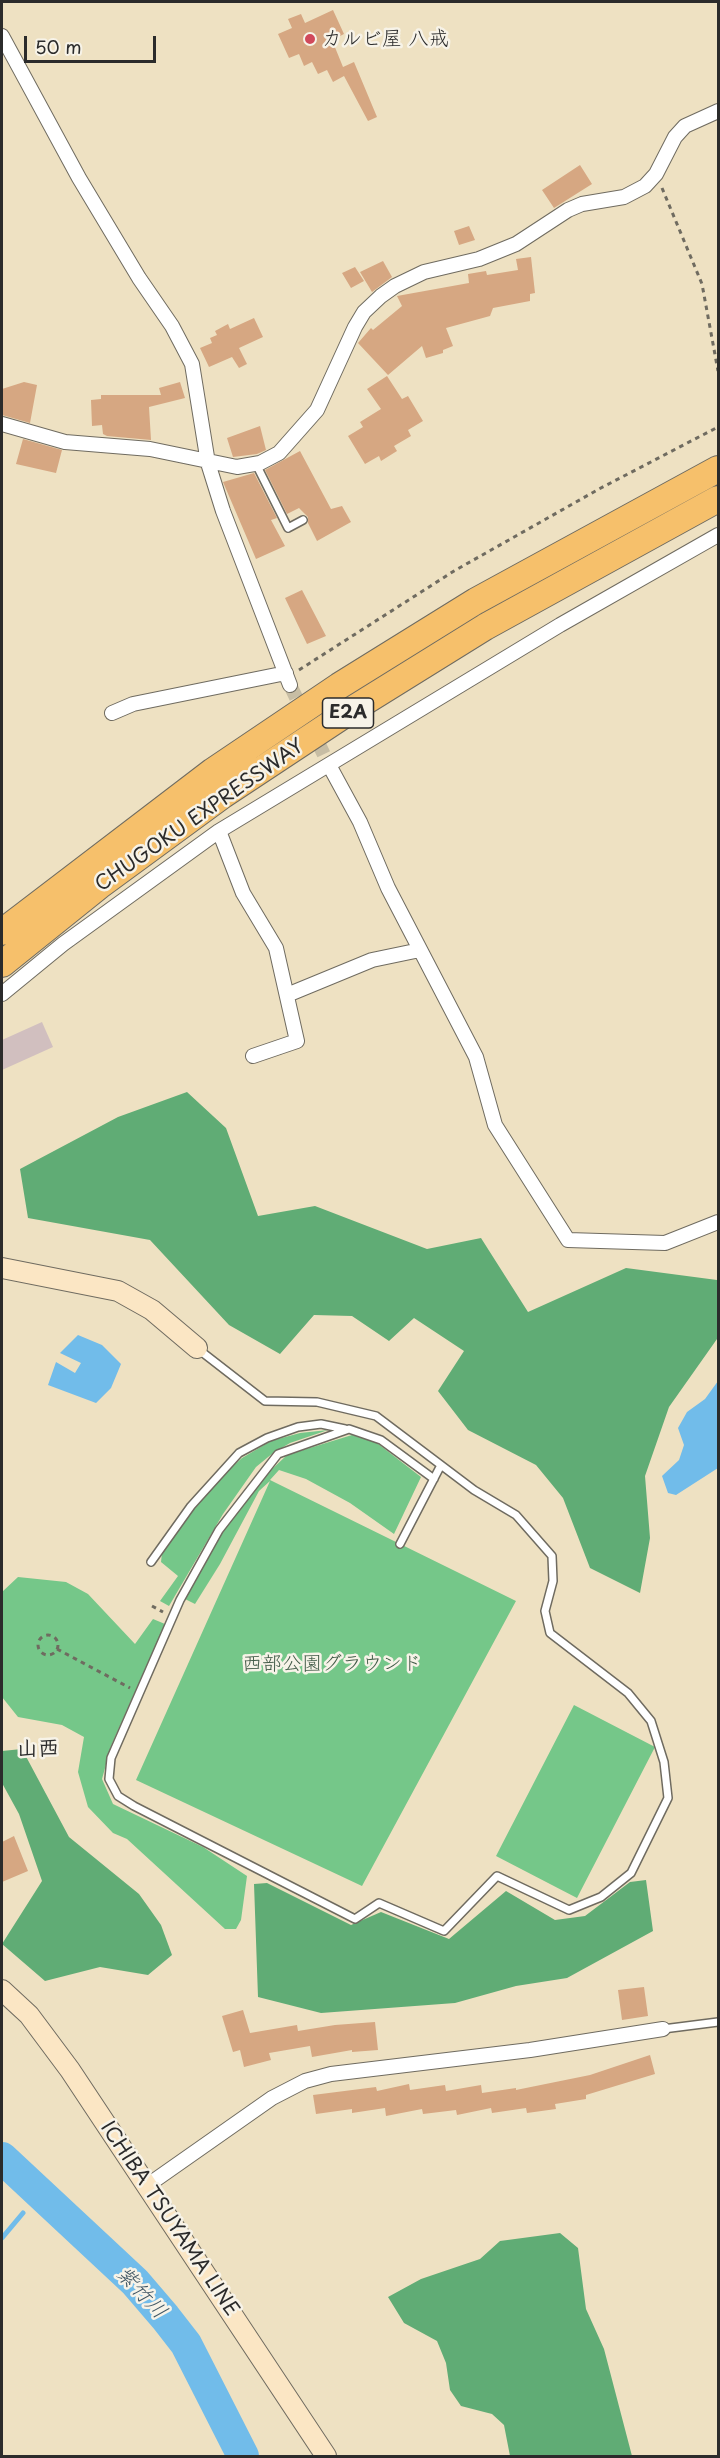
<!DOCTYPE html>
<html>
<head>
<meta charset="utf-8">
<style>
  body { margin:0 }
  #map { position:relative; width:720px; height:2458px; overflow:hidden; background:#eee1c2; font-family:"Playpen Sans",sans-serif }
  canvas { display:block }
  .frame { position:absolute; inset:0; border:3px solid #2b2b2b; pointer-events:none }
  .scale { position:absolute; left:24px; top:36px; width:132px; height:27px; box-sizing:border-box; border:3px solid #2b2b2b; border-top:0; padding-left:8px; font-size:18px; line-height:21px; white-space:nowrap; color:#2b2b2b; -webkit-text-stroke:4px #f7f3e8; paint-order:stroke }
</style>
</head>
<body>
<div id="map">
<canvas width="720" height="2458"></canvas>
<div class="frame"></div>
<div class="scale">50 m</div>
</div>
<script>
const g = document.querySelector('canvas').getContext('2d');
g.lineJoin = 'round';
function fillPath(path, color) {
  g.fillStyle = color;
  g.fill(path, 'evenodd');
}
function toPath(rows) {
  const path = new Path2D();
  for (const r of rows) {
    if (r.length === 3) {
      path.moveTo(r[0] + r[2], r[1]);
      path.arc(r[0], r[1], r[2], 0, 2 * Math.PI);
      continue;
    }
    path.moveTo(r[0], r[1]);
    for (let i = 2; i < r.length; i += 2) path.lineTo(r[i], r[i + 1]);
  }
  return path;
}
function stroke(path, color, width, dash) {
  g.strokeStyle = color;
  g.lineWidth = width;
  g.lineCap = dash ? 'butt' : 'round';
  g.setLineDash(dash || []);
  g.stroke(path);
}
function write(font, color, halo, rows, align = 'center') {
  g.font = font + ' "Playpen Sans","Klee One",sans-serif';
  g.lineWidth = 5;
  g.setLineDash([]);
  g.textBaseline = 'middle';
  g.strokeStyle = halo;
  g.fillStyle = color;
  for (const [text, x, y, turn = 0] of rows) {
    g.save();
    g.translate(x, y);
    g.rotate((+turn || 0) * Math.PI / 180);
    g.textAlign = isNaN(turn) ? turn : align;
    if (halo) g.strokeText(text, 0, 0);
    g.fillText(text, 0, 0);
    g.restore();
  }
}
fillPath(toPath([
  [42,1022,53,1047,2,1070,2,1040]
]), '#d1bfbf');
fillPath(toPath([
  [328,1430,290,1443,273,1453,256,1467,223,1514,169,1606,160,1601,178,1576,161,1562,162,1553,191,1512,224,1474,242,1458,271,1441,300,1433],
  [352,1435,377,1443,421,1477,394,1534,350,1503,306,1479,279,1470,270,1480,516,1601,362,1886,136,1780,270,1481,259,1491,220,1564,195,1604,185,1599,225,1527,269,1472,287,1455],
  [18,1577,66,1582,88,1594,135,1644,153,1619,165,1624,111,1746,102,1779,113,1804,203,1847,247,1876,241,1920,236,1929,225,1929,127,1839,113,1833,88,1807,78,1772,84,1737,62,1725,18,1717,2,1697,2,1592],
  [574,1705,655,1747,577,1898,496,1856]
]), '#75c789');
fillPath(toPath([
  [187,1092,226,1128,258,1216,315,1206,427,1249,481,1238,528,1312,626,1268,717,1280,717,1339,669,1407,645,1476,650,1538,640,1593,590,1568,563,1498,536,1465,468,1430,438,1391,464,1351,414,1318,389,1341,352,1316,314,1315,280,1354,229,1325,150,1240,28,1218,20,1169,118,1117],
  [22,1749,69,1837,139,1894,161,1925,172,1955,148,1975,100,1967,45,1981,2,1944,42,1881,19,1814,2,1783,2,1751],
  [646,1880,653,1931,567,1978,516,1986,455,2003,321,2013,258,1997,254,1884,267,1883,351,1925,381,1912,449,1939,506,1891,555,1920,585,1916,630,1882],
  [560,2233,578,2248,586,2309,604,2349,632,2456,510,2456,504,2425,492,2414,461,2406,450,2390,446,2363,437,2341,404,2323,388,2297,421,2279,480,2259,500,2241]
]), '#60ac75');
fillPath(toPath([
  [78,1335,102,1345,121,1364,111,1388,96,1403,48,1385,56,1362,75,1373,81,1363,60,1353],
  [718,1381,718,1468,676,1495,668,1493,662,1476,679,1460,684,1445,678,1428,687,1412,705,1399]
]), '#71bcea');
stroke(toPath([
  [2,2238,23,2213]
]), '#71bcea', 5);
stroke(toPath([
  [2,2158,135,2282,165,2317,186,2344,243,2456]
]), '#71bcea', 32);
fillPath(toPath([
  [333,10,344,34,332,40,343,67,354,62,377,117,368,121,344,76,333,82,327,70,318,74,312,62,304,66,299,54,289,58,278,34,292,28,288,19,301,14,305,23],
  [580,165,592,184,554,208,542,190],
  [469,226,475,240,459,245,454,231],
  [531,257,535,293,530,294,530,301,493,308,490,316,446,328,453,346,443,350,443,353,426,358,422,346,388,375,358,343,371,328,373,330,402,306,397,296,469,283,468,274,486,271,487,275,518,270,516,259],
  [383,261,392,277,372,292,360,272],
  [355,267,364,281,351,288,342,273],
  [254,318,263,337,239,348,247,364,239,368,232,357,209,367,200,348,212,343,210,338,217,335,215,331,228,324,230,329],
  [387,376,402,399,408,396,423,421,408,430,411,436,394,446,397,451,381,461,379,456,365,464,348,436,363,427,360,422,381,409,367,389],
  [24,382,37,385,30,423,2,415,2,389],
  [180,382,185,398,149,407,151,440,107,436,103,434,102,425,92,426,91,400,101,399,101,395,161,395,159,388],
  [260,426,266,450,257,454,233,457,227,438],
  [23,439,62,450,56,473,16,464],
  [300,451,331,509,342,506,351,522,317,541,308,523,308,517,299,508,287,514,265,470],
  [254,473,277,518,271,520,285,546,256,559,223,482],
  [302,590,326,636,307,644,285,598],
  [14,1836,28,1871,2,1882,2,1842],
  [644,1987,648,2016,622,2020,618,1990],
  [243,2010,250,2033,297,2025,298,2031,335,2025,375,2022,378,2050,352,2052,352,2050,312,2057,310,2046,269,2053,271,2060,244,2067,240,2050,233,2052,222,2016],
  [650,2055,655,2074,586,2095,586,2099,555,2104,556,2109,527,2113,526,2108,492,2113,491,2108,457,2115,456,2110,423,2114,422,2109,386,2116,385,2108,352,2113,352,2109,316,2114,313,2095,376,2087,377,2091,409,2084,410,2090,445,2085,446,2091,481,2085,482,2093,516,2088,516,2090,590,2075]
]), '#d6a782');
stroke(toPath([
  [290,685,329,765]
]), '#c7bda4', 14, [14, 7]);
const lane = toPath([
  [256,464,288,528,303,520],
  [198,1349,265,1401,317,1402,376,1416,474,1490,516,1515,552,1556,553,1581,545,1611,550,1633,628,1693,651,1721,664,1762,668,1798,631,1873,601,1897,569,1910,497,1876,444,1931,379,1903,355,1919,134,1806,118,1796,109,1779,111,1758,180,1600,219,1530,278,1454,349,1429,381,1440,434,1479],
  [400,1544,441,1465],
  [151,1562,191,1506,239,1453,267,1438,298,1427,321,1424,345,1429],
  [663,2029,718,2022]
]);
const street = toPath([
  [2,36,79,178,139,278,172,326,192,364,208,463,223,511,290,685],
  [2,424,65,442,150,449,237,467,260,463,279,453,317,410,355,327,364,312,381,296,395,286,424,272,479,259,516,244,568,210,582,204,624,197,645,186,656,174,675,137,685,126,718,111],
  [112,713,133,704,286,673],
  [329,765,360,822,388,888,476,1057,495,1125,568,1240,665,1243,718,1222],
  [219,831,243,893,276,948,297,1041,253,1056],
  [2,994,63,944,219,831,560,625,718,535],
  [287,995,372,960,420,950],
  [148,2185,272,2098,305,2081,331,2074,530,2050,663,2029]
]);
const secondary = toPath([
  [2,1268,118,1291,152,1310,197,1348],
  [2,1990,29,2015,70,2070,326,2456]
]);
const highway = toPath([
  [2,932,213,771,339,686,476,601,718,469],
  [2,964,99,886,223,795,353,709,485,627,718,499]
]);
stroke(lane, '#6f6b60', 10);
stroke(street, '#6f6b60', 16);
stroke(secondary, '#6f6b60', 22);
stroke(highway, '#6f6b60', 28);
stroke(toPath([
  [662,188,702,284,718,371],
  [299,670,454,571,599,489,718,427],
  [152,1606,163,1612],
  [48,1645,10],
  [57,1649,130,1688]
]), '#6f6b60', 3, [4.5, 4.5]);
stroke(lane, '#fff', 7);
stroke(street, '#fff', 14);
stroke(secondary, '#fbe6c4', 20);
stroke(highway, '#f6c06b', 26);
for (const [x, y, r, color] of [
  [310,39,6,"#d1495b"]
]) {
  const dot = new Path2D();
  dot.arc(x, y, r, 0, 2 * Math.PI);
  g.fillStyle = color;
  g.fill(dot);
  stroke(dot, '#f7f3e8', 2);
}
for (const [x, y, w] of [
  [348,713,51]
]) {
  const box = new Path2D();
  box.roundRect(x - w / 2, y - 15, w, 30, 4.5);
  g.fillStyle = '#f7f3e8';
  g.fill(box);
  stroke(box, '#2b2b2b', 1.5);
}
write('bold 18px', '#2b2b2b', null, [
  ["E2A",348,713]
]);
write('20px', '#2b2b2b', '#f7f3e8', [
  ["カルビ屋 八戒",322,39]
], 'left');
write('20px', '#2b2b2b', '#f7f3e8', [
  ["CHUGOKU EXPRESSWAY",200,816,-35],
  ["ICHIBA TSUYAMA LINE",169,2219,56]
]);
write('20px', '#415a47', '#f7f3e8', [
  ["西部公園グラウンド",332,1664]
]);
write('bold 21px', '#2b2b2b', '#f7f3e8', [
  ["山西",38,1749]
]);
write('italic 21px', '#405664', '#f7f3e8', [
  ["紫竹川",141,2293,47]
]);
</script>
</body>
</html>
